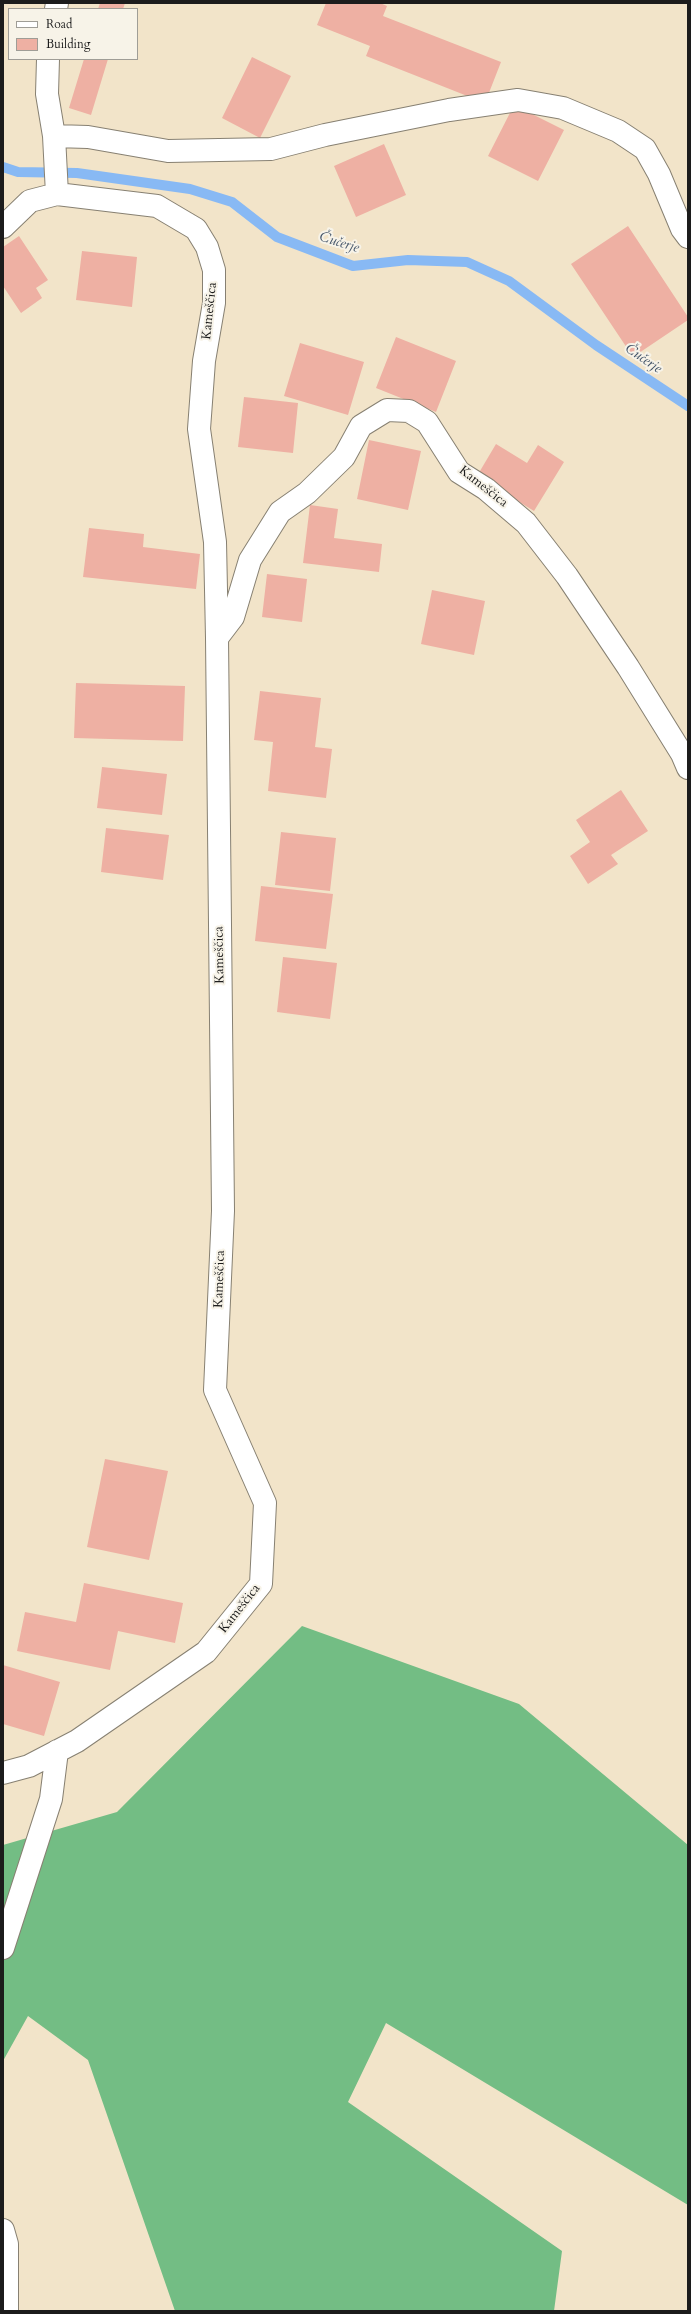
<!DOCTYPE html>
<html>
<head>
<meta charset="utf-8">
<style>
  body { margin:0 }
  #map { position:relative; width:691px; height:2314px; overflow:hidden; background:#f2e4c9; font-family:Cardo,serif }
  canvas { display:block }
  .frame { position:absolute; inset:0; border:4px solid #1c1c1c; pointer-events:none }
  .legend { position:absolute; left:8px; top:8px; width:130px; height:52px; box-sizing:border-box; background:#f7f3e8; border:1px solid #9f9d96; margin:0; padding:5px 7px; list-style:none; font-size:12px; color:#1c1c1c }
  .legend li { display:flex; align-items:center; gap:8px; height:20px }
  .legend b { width:20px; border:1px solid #9f9d96 }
</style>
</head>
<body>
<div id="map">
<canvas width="691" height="2314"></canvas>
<div class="frame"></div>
<ul class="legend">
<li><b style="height:5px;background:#fff"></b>Road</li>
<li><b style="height:11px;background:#eeb0a3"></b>Building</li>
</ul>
</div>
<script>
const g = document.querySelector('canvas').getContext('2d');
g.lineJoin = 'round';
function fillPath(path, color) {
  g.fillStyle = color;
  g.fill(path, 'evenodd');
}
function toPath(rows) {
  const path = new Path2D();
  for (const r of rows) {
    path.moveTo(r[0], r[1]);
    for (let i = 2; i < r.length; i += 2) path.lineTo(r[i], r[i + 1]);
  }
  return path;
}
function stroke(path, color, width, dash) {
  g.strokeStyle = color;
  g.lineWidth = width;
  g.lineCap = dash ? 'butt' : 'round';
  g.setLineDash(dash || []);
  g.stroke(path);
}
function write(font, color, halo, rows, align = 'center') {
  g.font = font + ' Cardo,serif';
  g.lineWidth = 4;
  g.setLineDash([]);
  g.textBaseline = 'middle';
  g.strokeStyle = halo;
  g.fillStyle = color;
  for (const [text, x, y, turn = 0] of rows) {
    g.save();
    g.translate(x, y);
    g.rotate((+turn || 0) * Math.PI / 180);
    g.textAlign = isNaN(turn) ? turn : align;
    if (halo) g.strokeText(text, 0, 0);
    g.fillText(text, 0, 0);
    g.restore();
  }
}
fillPath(toPath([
  [302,1626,519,1704,688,1845,688,2205,386,2023,348,2102,562,2251,554,2311,175,2311,88,2060,28,2016,3,2061,3,1845,117,1812]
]), '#73bd84');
stroke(toPath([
  [3,167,18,172,77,173,190,189,232,202,277,237,353,266,408,260,467,262,509,281,596,345,688,406]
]), '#88b9f4', 10);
fillPath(toPath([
  [100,3,125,3,123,9,98,9],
  [326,3,380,3,387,6,383,16,501,62,485,103,366,56,370,46,317,25],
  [252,57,291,76,260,138,222,118],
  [84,59,108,59,91,115,69,108],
  [514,105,564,130,538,181,488,156],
  [384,144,406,195,356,217,334,166],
  [628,226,688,317,688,320,633,357,571,264],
  [19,236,48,280,36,288,42,298,21,313,3,286,3,247],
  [82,251,137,257,132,307,76,300],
  [396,337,456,361,436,412,376,388],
  [300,343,364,362,348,415,284,396],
  [244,397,298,403,293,453,238,447],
  [369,440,421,451,408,510,357,499],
  [496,444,527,463,538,445,564,462,534,511,477,476],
  [310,505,338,509,334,538,382,544,379,572,303,563],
  [89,528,144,534,143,547,200,554,196,589,83,577],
  [267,574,307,579,302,622,262,617],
  [432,590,485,601,474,655,421,644],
  [76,683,185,686,183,741,74,738],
  [260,691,321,698,315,747,332,749,326,798,268,791,273,742,254,740],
  [102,767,167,774,162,815,97,808],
  [621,790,648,831,611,855,618,864,588,884,570,856,590,842,576,820],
  [106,828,169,835,163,880,101,872],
  [281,832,336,838,330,891,275,885],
  [261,886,333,894,326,949,255,941],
  [283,957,337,963,330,1019,277,1012],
  [105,1459,168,1471,149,1560,87,1547],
  [84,1583,183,1603,175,1643,118,1631,110,1670,17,1651,25,1612,76,1622],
  [3,1665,60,1682,44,1736,3,1724]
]), '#eeb0a3');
const minor = toPath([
  [56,9,57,3],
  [54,136,88,137,168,151,271,149,325,135,449,110,518,100,563,108,618,131,645,149,659,174,682,229,688,237],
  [3,227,30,201,57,194,54,136,47,94,48,59],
  [217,638,233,617,250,560,280,512,307,493,344,457,361,426,387,410,409,411,427,422,459,472,486,489,526,523,567,576,628,667,682,754,688,768],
  [3,1773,29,1766,77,1741,206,1652,261,1584,265,1503,215,1390,223,1211,217,638,215,542,199,429,204,361,214,303,214,270,207,247,196,229,157,206,57,194],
  [3,1948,51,1799,57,1751],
  [3,2230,7,2244,7,2311]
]);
stroke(minor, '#878072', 24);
stroke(minor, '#fff', 22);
write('13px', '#1c1c1c', '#f7f3e8', [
  ["Kameščica",210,311,-84],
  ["Kameščica",483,487,38],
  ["Kameščica",220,955,-91],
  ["Kameščica",220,1279,-88],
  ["Kameščica",240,1609,-52]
]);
write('italic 14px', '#425368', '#f7f3e8', [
  ["Čučerje",339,243,17],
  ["Čučerje",643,359,34]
]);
</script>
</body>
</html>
